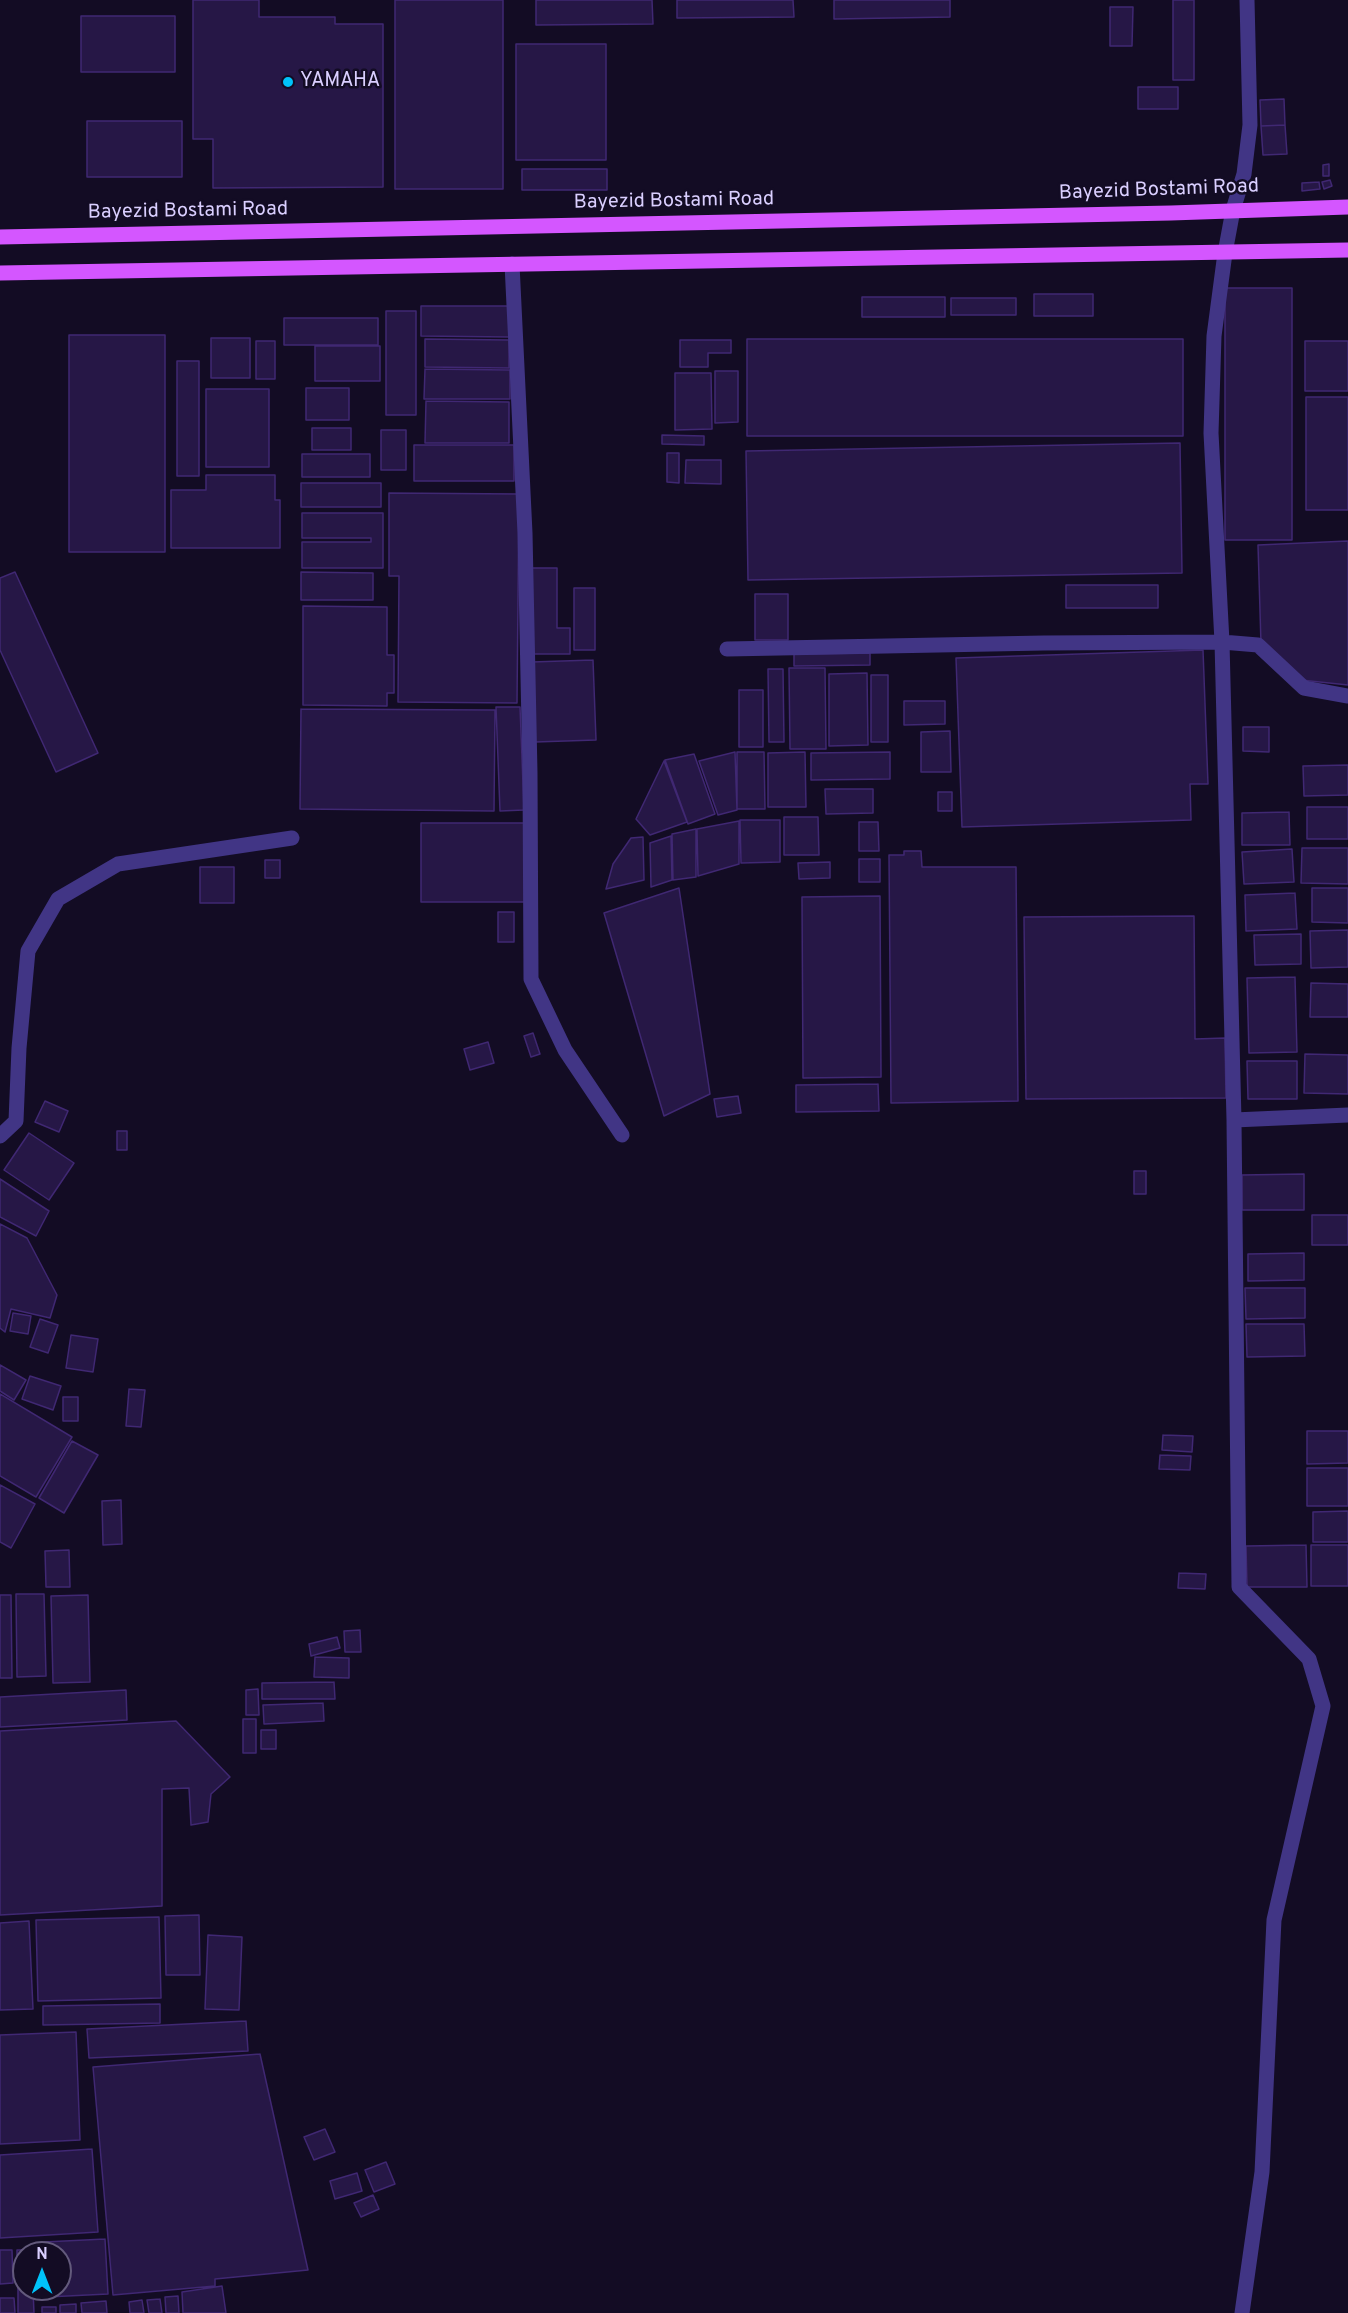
<!DOCTYPE html>
<html>
<head>
<meta charset="utf-8">
<style>
  body { margin:0 }
  #map { position:relative; width:1348px; height:2313px; overflow:hidden; background:#130c24; font-family:Overpass,sans-serif }
  canvas { display:block }
  .north { position:absolute; left:12px; top:2241px; width:60px; height:60px; box-sizing:border-box; background:#130c24; border:2px solid #635a7c; border-radius:50%; rotate:0deg; font-size:16px; font-weight:700; line-height:24px; text-align:center; color:#dacfff }
  .north::after { content:''; display:block; margin:auto; width:21px; height:27px; background:#00c3fa; clip-path:polygon(50% 0,100% 100%,50% 72%,0 100%) }
</style>
</head>
<body>
<div id="map">
<canvas width="1348" height="2313"></canvas>
<div class="north">N</div>
</div>
<script>
const g = document.querySelector('canvas').getContext('2d');
g.lineJoin = 'round';
function fillPath(path, color) {
  g.fillStyle = color;
  g.fill(path, 'evenodd');
}
function toPath(rows) {
  const path = new Path2D();
  for (const r of rows) {
    path.moveTo(r[0], r[1]);
    for (let i = 2; i < r.length; i += 2) path.lineTo(r[i], r[i + 1]);
  }
  return path;
}
function stroke(path, color, width, dash) {
  g.strokeStyle = color;
  g.lineWidth = width;
  g.lineCap = dash ? 'butt' : 'round';
  g.setLineDash(dash || []);
  g.stroke(path);
}
function write(font, color, halo, rows, align = 'center') {
  g.font = font + ' Overpass,sans-serif';
  g.lineWidth = 5;
  g.setLineDash([]);
  g.textBaseline = 'middle';
  g.strokeStyle = halo;
  g.fillStyle = color;
  for (const [text, x, y, turn = 0] of rows) {
    g.save();
    g.translate(x, y);
    g.rotate((+turn || 0) * Math.PI / 180);
    g.textAlign = isNaN(turn) ? turn : align;
    if (halo) g.strokeText(text, 0, 0);
    g.fillText(text, 0, 0);
    g.restore();
  }
}
const building = toPath([
  [193,0,259,0,259,17,335,17,335,24,383,24,383,187,213,188,213,139,193,139,193,0],
  [395,0,503,0,503,189,395,189,395,0],
  [536,0,652,0,653,24,536,25,536,0],
  [677,0,793,0,794,17,677,18,677,0],
  [834,0,950,0,950,17,834,19,834,0],
  [1173,0,1194,0,1194,80,1173,80,1173,0],
  [1110,7,1133,7,1132,46,1110,46,1110,7],
  [81,16,175,16,175,72,81,72,81,16],
  [516,44,606,44,606,160,516,160,516,44],
  [1138,87,1178,87,1178,109,1138,109,1138,87],
  [1284,99,1285,125,1261,126,1260,100,1284,99],
  [87,121,182,121,182,177,87,177,87,121],
  [1285,125,1287,154,1263,155,1261,126,1285,125],
  [1329,164,1329,176,1323,176,1323,165,1329,164],
  [522,169,607,169,607,190,522,190,522,169],
  [1330,180,1332,186,1324,189,1322,182,1330,180],
  [1319,182,1320,189,1302,191,1302,183,1319,182],
  [1225,288,1292,288,1292,540,1225,540,1225,288],
  [1034,294,1093,294,1093,316,1034,316,1034,294],
  [862,297,945,297,945,317,862,317,862,297],
  [951,298,1016,298,1016,315,951,315,951,298],
  [421,306,510,306,510,337,421,336,421,306],
  [386,311,416,311,416,415,386,415,386,311],
  [284,318,378,318,378,345,284,345,284,318],
  [69,335,165,335,165,552,69,552,69,335],
  [211,338,250,338,250,378,211,378,211,338],
  [425,339,509,340,509,368,425,367,425,339],
  [747,339,1183,339,1183,436,747,436,747,339],
  [680,340,731,340,731,353,708,353,708,367,680,367,680,340],
  [256,341,275,341,275,379,256,379,256,341],
  [1305,341,1348,341,1348,391,1305,391,1305,341],
  [315,346,380,346,380,381,315,381,315,346],
  [177,361,199,361,199,476,177,476,177,361],
  [425,369,510,370,510,399,424,399,425,369],
  [715,371,738,371,738,422,715,423,715,371],
  [675,373,711,373,712,429,675,430,675,373],
  [306,388,349,388,349,420,306,420,306,388],
  [206,389,269,389,269,467,206,467,206,389],
  [1306,397,1348,397,1348,510,1306,510,1306,397],
  [426,401,509,402,509,443,425,443,426,401],
  [312,428,351,428,351,450,312,450,312,428],
  [381,430,406,430,406,470,381,470,381,430],
  [662,435,704,436,704,445,662,444,662,435],
  [1180,443,1182,573,748,580,746,451,1180,443],
  [414,445,514,445,514,481,414,481,414,445],
  [667,453,679,453,679,483,667,482,667,453],
  [302,454,370,454,370,477,302,477,302,454],
  [686,460,721,460,721,484,685,483,686,460],
  [206,475,275,475,275,500,280,500,280,548,171,548,171,490,206,490,206,475],
  [301,483,381,483,381,507,301,507,301,483],
  [389,493,519,494,517,703,398,702,399,576,389,576,389,493],
  [302,513,383,513,383,568,302,568,302,542,371,542,371,538,302,538,302,513],
  [1348,541,1348,685,1301,680,1261,644,1258,545,1348,541],
  [528,568,557,568,557,628,570,628,570,654,527,654,528,568],
  [15,572,98,753,56,772,0,650,0,578,15,572],
  [301,572,373,573,373,600,301,600,301,572],
  [1066,585,1158,585,1158,608,1066,608,1066,585],
  [574,588,595,588,595,650,574,650,574,588],
  [755,594,788,594,788,640,755,640,755,594],
  [303,606,387,607,387,655,394,655,394,693,387,693,387,706,303,705,303,606],
  [1203,650,1208,784,1190,784,1191,820,962,827,956,658,1203,650],
  [870,653,870,665,794,666,794,654,870,653],
  [593,660,596,740,535,742,532,662,593,660],
  [789,668,825,668,826,749,790,749,789,668],
  [768,669,783,669,784,742,769,742,768,669],
  [867,673,868,745,829,746,829,674,867,673],
  [871,675,888,675,888,742,871,742,871,675],
  [739,690,763,690,763,747,739,747,739,690],
  [904,701,945,701,945,724,904,725,904,701],
  [496,707,520,707,524,810,500,811,496,707],
  [301,709,495,710,494,811,300,809,301,709],
  [1243,727,1269,727,1269,752,1243,751,1243,727],
  [950,731,951,772,921,772,921,732,950,731],
  [735,752,737,810,718,815,699,761,735,752],
  [737,752,764,752,765,809,737,809,737,752],
  [805,752,806,807,768,807,768,753,805,752],
  [890,752,890,779,811,780,811,753,890,752],
  [694,754,715,814,688,824,665,760,694,754],
  [664,761,687,822,650,835,636,819,664,761],
  [1348,765,1348,795,1304,796,1303,766,1348,765],
  [825,789,873,789,873,813,826,814,825,789],
  [938,792,952,792,952,811,938,811,938,792],
  [1307,807,1348,807,1348,839,1307,839,1307,807],
  [1289,812,1290,845,1242,845,1242,813,1289,812],
  [784,817,818,817,819,855,784,855,784,817],
  [740,820,780,820,780,862,741,863,740,820],
  [739,821,739,864,698,876,697,829,739,821],
  [859,822,878,822,879,851,859,851,859,822],
  [421,823,526,823,526,902,421,902,421,823],
  [696,829,696,877,673,880,672,834,696,829],
  [671,836,672,880,651,887,650,843,671,836],
  [643,837,644,880,606,889,613,864,631,838,643,837],
  [1302,848,1348,848,1348,884,1301,883,1302,848],
  [1292,849,1294,882,1244,884,1242,852,1292,849],
  [904,851,921,851,922,867,1016,867,1018,1101,891,1103,889,855,904,855,904,851],
  [859,859,880,859,880,882,859,882,859,859],
  [265,860,280,860,280,878,265,878,265,860],
  [830,862,830,878,799,879,798,863,830,862],
  [200,867,234,867,234,903,200,903,200,867],
  [679,888,710,1094,664,1116,604,913,679,888],
  [1312,888,1348,888,1348,923,1312,922,1312,888],
  [1295,893,1297,929,1246,931,1245,895,1295,893],
  [880,896,881,1077,803,1078,802,897,880,896],
  [498,912,514,912,514,942,498,942,498,912],
  [1194,916,1195,1039,1225,1038,1226,1098,1026,1099,1024,917,1194,916],
  [1348,930,1348,967,1311,968,1310,931,1348,930],
  [1301,934,1301,964,1255,965,1254,935,1301,934],
  [1295,977,1297,1052,1249,1053,1247,978,1295,977],
  [1311,983,1348,984,1348,1017,1310,1017,1311,983],
  [533,1033,540,1054,531,1057,524,1036,533,1033],
  [488,1042,494,1063,470,1070,464,1049,488,1042],
  [1305,1054,1348,1055,1348,1094,1304,1093,1305,1054],
  [1247,1061,1297,1061,1297,1099,1248,1099,1247,1061],
  [878,1084,879,1111,796,1112,796,1085,878,1084],
  [738,1096,741,1113,717,1117,714,1099,738,1096],
  [45,1101,68,1111,59,1132,35,1122,45,1101],
  [117,1131,127,1131,127,1150,117,1150,117,1131],
  [29,1133,74,1163,49,1200,4,1170,29,1133],
  [1134,1171,1146,1171,1146,1194,1134,1194,1134,1171],
  [1304,1174,1304,1210,1242,1210,1242,1175,1304,1174],
  [0,1179,49,1211,36,1236,0,1217,0,1179],
  [1312,1215,1348,1215,1348,1245,1312,1245,1312,1215],
  [0,1224,27,1238,57,1295,50,1318,11,1309,5,1332,0,1328,0,1224],
  [1304,1253,1304,1280,1248,1281,1248,1254,1304,1253],
  [1245,1288,1305,1288,1305,1318,1246,1319,1245,1288],
  [13,1313,31,1316,28,1334,10,1331,13,1313],
  [40,1319,58,1325,48,1353,30,1347,40,1319],
  [1246,1324,1304,1324,1305,1356,1247,1357,1246,1324],
  [71,1335,98,1339,93,1372,66,1368,71,1335],
  [0,1365,26,1380,14,1400,0,1391,0,1365],
  [30,1376,61,1386,53,1410,22,1399,30,1376],
  [129,1389,145,1390,141,1427,126,1426,129,1389],
  [0,1394,72,1437,36,1497,0,1476,0,1394],
  [63,1397,78,1397,78,1421,63,1421,63,1397],
  [1307,1431,1348,1431,1348,1463,1307,1464,1307,1431],
  [1163,1435,1193,1436,1192,1452,1162,1450,1163,1435],
  [72,1441,98,1455,64,1513,39,1498,72,1441],
  [1160,1455,1191,1456,1190,1470,1159,1469,1160,1455],
  [1307,1468,1348,1468,1348,1506,1307,1506,1307,1468],
  [0,1485,35,1504,11,1548,0,1542,0,1485],
  [121,1500,122,1544,103,1545,102,1501,121,1500],
  [1348,1511,1348,1542,1313,1542,1313,1512,1348,1511],
  [1306,1545,1307,1587,1247,1587,1246,1546,1306,1545],
  [1311,1545,1348,1545,1348,1586,1311,1586,1311,1545],
  [69,1550,70,1587,46,1587,45,1551,69,1550],
  [1179,1573,1206,1574,1205,1589,1178,1588,1179,1573],
  [16,1594,44,1594,46,1676,17,1677,16,1594],
  [0,1595,11,1595,12,1678,0,1678,0,1595],
  [88,1595,90,1682,53,1683,51,1596,88,1595],
  [360,1630,361,1652,345,1652,344,1631,360,1630],
  [337,1637,340,1648,311,1656,309,1644,337,1637],
  [315,1657,349,1658,349,1678,314,1677,315,1657],
  [334,1682,335,1699,262,1699,262,1683,334,1682],
  [258,1689,259,1715,246,1715,246,1690,258,1689],
  [126,1690,127,1720,0,1727,0,1697,126,1690],
  [323,1703,324,1721,264,1724,263,1705,323,1703],
  [243,1719,256,1719,256,1753,243,1753,243,1719],
  [176,1721,230,1777,211,1794,208,1822,191,1825,189,1788,162,1789,162,1906,0,1915,0,1731,176,1721],
  [261,1730,276,1730,276,1749,261,1749,261,1730],
  [199,1915,200,1975,166,1975,165,1916,199,1915],
  [159,1917,161,1998,38,2001,36,1920,159,1917],
  [29,1921,33,2009,0,2010,0,1923,29,1921],
  [208,1935,242,1937,239,2010,205,2009,208,1935],
  [160,2004,160,2023,43,2025,43,2006,160,2004],
  [246,2021,248,2051,89,2058,87,2029,246,2021],
  [76,2032,80,2140,0,2144,0,2035,76,2032],
  [260,2054,308,2270,215,2279,215,2286,113,2295,93,2067,260,2054],
  [325,2129,335,2152,314,2160,304,2137,325,2129],
  [92,2149,98,2232,0,2238,0,2155,92,2149],
  [386,2162,395,2184,374,2192,365,2170,386,2162],
  [357,2173,362,2191,335,2199,330,2181,357,2173],
  [373,2195,379,2209,361,2217,354,2203,373,2195],
  [105,2239,108,2294,47,2297,46,2289,60,2289,60,2253,44,2253,44,2242,105,2239],
  [0,2250,12,2250,13,2283,0,2284,0,2250],
  [17,2250,38,2250,38,2253,24,2253,24,2276,17,2277,17,2250],
  [18,2283,24,2283,24,2289,33,2289,34,2313,18,2313,18,2283],
  [222,2286,226,2313,183,2313,182,2292,222,2286],
  [178,2296,179,2313,166,2313,165,2297,178,2296],
  [0,2298,14,2298,15,2313,0,2313,0,2298],
  [160,2299,162,2313,149,2313,147,2300,160,2299],
  [142,2300,144,2313,130,2313,129,2302,142,2300],
  [106,2301,107,2313,82,2313,81,2303,106,2301],
  [76,2304,76,2313,60,2313,60,2305,76,2304],
  [42,2307,56,2307,56,2313,42,2313,42,2307]
]);
fillPath(building, '#261746');
stroke(building, '#402873', 1.5);
stroke(toPath([
  [512,264,525,533,530,773,531,979,565,1050,622,1135],
  [727,649,1044,643,1222,642,1258,645,1304,688,1348,696],
  [1234,1120,1222,642,1211,433,1214,336,1225,253,1233,210,1244,174,1250,125,1247,0],
  [0,1136,16,1121,19,1048,28,951,58,899,118,864,292,838],
  [1242,2313,1262,2172,1274,1920,1323,1706,1309,1659,1239,1587,1234,1120,1348,1115]
]), '#413585', 15);
stroke(toPath([
  [0,237,1171,213,1348,207],
  [0,273,1348,250]
]), '#d456ff', 15);
for (const [x, y, r, color] of [
  [288,82,6,"#00c3fa"]
]) {
  const dot = new Path2D();
  dot.arc(x, y, r, 0, 2 * Math.PI);
  g.fillStyle = color;
  g.fill(dot);
  stroke(dot, '#130c24', 2);
}
write('20px', '#dacfff', '#130c24', [
  ["YAMAHA",300,82]
], 'left');
write('20px', '#dacfff', '#130c24', [
  ["Bayezid Bostami Road",1159,191,-2],
  ["Bayezid Bostami Road",674,202,-1],
  ["Bayezid Bostami Road",188,212,-1]
]);
</script>
</body>
</html>
